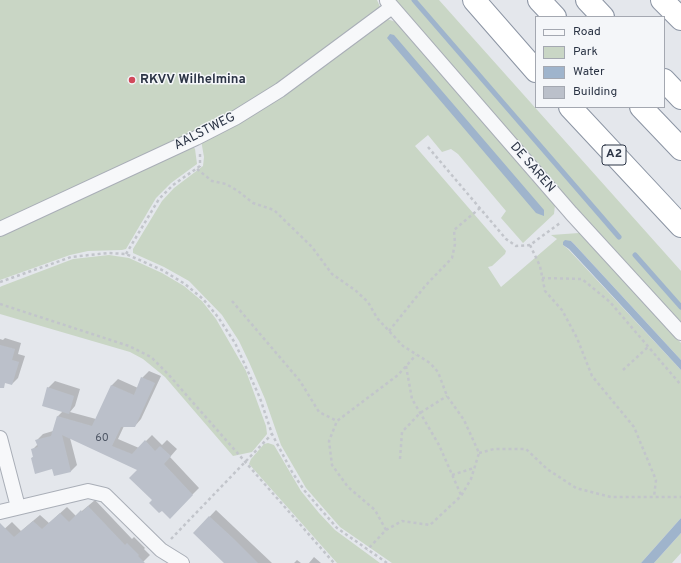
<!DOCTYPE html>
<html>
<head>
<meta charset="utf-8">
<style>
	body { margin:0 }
	#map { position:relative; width:681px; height:563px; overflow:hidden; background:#e4e7ec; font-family:Overpass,sans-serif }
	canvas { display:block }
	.legend { position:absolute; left:535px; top:16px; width:130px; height:92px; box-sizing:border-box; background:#f4f6f9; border:1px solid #a4a8b1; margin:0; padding:5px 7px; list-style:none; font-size:12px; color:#2b3445 }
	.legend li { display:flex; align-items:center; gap:8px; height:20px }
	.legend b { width:20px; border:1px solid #a4a8b1 }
</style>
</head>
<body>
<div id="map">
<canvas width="681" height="563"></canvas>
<ul class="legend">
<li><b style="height:5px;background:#f7f8fa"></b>Road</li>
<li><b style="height:11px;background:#c9d6c5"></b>Park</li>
<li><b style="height:11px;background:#9fb4cc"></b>Water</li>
<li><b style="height:11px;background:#bbc0ca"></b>Building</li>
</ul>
</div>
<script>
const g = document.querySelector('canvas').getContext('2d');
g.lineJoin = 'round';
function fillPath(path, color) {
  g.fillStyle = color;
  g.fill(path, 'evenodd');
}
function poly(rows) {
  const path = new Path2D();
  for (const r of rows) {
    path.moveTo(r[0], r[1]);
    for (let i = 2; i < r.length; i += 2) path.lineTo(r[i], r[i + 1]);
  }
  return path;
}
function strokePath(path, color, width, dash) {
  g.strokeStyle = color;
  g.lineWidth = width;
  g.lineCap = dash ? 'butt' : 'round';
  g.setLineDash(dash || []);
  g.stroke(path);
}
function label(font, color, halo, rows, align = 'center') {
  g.font = font + ' Overpass,sans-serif';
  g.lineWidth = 3;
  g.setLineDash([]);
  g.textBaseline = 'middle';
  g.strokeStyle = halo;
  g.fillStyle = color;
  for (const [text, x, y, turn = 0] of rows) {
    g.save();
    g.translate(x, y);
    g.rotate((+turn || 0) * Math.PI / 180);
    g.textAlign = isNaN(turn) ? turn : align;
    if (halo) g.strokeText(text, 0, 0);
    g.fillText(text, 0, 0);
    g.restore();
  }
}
fillPath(poly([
	[0,0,377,0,381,9,345,39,232,114,0,225],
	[396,0,439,0,681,271,681,323,560,190],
	[387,19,396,22,555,205,554,214,523,243,501,218,506,211,458,154,451,149,442,152,428,135,415,146,506,251,505,254,492,266,488,267,501,287,557,239,551,235,579,233,681,343,681,360,575,245,571,241,563,245,568,249,681,370,681,518,641,563,392,563,340,527,306,488,281,445,265,399,249,362,239,341,222,315,189,281,164,267,133,253,133,249,162,201,174,188,203,166,204,157,201,140],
	[192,145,195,149,197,164,171,183,156,198,126,249,122,250,88,251,70,255,0,280,0,234],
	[109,255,129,258,162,273,184,286,202,301,216,319,246,371,266,426,267,434,252,452,233,456,165,377,143,359,130,352,0,314,0,287,2,286,73,259],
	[268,443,274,445,301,491,319,513,335,530,380,563,337,563,249,464,251,459,264,444],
	[681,533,681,553,672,563,654,563]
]), '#c9d6c5');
fillPath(poly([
	[390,34,394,35,544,210,544,216,536,213,387,38],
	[565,240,571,241,575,245,681,360,681,370,569,249,563,245,563,242],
	[681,518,681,533,654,563,641,563]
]), '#9fb4cc');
fillPath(poly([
	[5,338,21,343,18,354,25,356,18,378,12,384,0,381,0,339,3,340],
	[149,371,161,376,141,419,135,426,124,426,118,439,139,448,152,435,162,445,167,440,177,449,170,457,199,488,170,517,153,499,139,469,70,438,77,465,71,471,55,475,53,468,32,458,34,456,32,450,38,444,37,440,43,434,53,431,58,416,63,411,48,388,55,381,80,389,75,406,70,412,96,419,112,385,118,379,138,388,142,378],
	[95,500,132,539,134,537,145,548,144,549,150,555,142,563,0,563,0,533,12,522,21,531,40,515,49,523,67,507,76,516],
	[216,510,272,563,225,563,194,533],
	[314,557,321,563,309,563],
	[297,560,301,563,294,563]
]), '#0003');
strokePath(poly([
	[414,0,619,237],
	[635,255,681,307]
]), '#9fb4cc', 5);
fillPath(poly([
	[0,345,15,349,12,360,19,362,12,385,5,383,4,388,0,388],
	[141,377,155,383,135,427,121,427,112,446,132,454,145,440,155,451,160,446,171,456,164,464,193,495,170,519,162,511,159,513,149,503,152,500,129,478,137,470,62,435,71,472,54,476,52,469,35,474,31,458,33,457,31,449,38,447,35,440,51,436,57,416,92,426,111,385,134,395],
	[47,387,74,396,69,414,42,406],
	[88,506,125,545,127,543,139,555,138,556,145,563,0,563,0,523,14,537,33,521,42,529,60,513,69,522,81,510,82,512],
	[209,516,234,539,258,563,224,563,193,533]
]), '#bbc0ca');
const minor = poly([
	[387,1,571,213,681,333],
	[0,229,196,138,235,118,280,90,392,7],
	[0,438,18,507],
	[0,512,88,491,105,495,161,550,182,563]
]);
const motorway = poly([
	[474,0,536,71],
	[539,0,555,17],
	[587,0,603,17],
	[662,0,681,19],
	[664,80,681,98],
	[570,107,681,226],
	[641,107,681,149]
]);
strokePath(minor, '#a9aeb7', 16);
strokePath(motorway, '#8b94a3', 24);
strokePath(poly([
	[428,147,506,239,516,246,530,245,560,223],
	[197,169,212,181,226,184,238,191,253,203,274,210,312,247,332,274,355,290,368,302,377,318,403,346,430,363,438,372,447,396,464,420,479,453,471,479,461,496,430,525,402,521,386,530,367,550],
	[530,245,540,266,545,291,562,310,577,338,592,376,634,427,656,480,654,497],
	[126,254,159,199,173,185,200,166,200,151],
	[542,278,582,279,610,302,681,385],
	[0,282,71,257,108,253,126,254,162,270,185,284,203,299,218,317,235,343,260,398,272,434,292,472,304,490,337,528,387,563],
	[232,301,300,381,319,412,337,421],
	[0,304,129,346,151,357,168,374,334,563],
	[389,331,426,285,452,258,455,244,454,230,480,208],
	[406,366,412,399,439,445,461,495],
	[623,370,648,347],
	[479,453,494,449,526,449,547,469,576,488,611,497,681,497],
	[400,459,402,432,420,413,447,396],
	[452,475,474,468],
	[386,530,375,510,348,487,332,465,329,441,337,421,398,375,416,355],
	[171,539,272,434]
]), '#c2c5cb', 2.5, [3, 3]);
strokePath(minor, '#f7f8fa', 14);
strokePath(motorway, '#fff', 22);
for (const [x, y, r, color] of [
	[132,80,4,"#d1495b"]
]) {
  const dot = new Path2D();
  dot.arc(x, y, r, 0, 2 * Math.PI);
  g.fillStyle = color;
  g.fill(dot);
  strokePath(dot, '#f4f6f9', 1.5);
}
label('11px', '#4f5766', null, [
	["60",102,439]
]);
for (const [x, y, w] of [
	[614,155,24]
]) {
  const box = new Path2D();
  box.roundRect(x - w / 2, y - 10, w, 20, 3);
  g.fillStyle = '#f4f6f9';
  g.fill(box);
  strokePath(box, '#2b3445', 1);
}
label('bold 12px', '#2b3445', null, [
	["A2",614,155]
]);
label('bold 13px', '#2b3445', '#f4f6f9', [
	["RKVV Wilhelmina",140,80]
], 'left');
label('13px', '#2b3445', '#f4f6f9', [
	["AALSTWEG",205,132,-27],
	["DE SAREN",532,168,49]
]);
</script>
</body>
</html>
